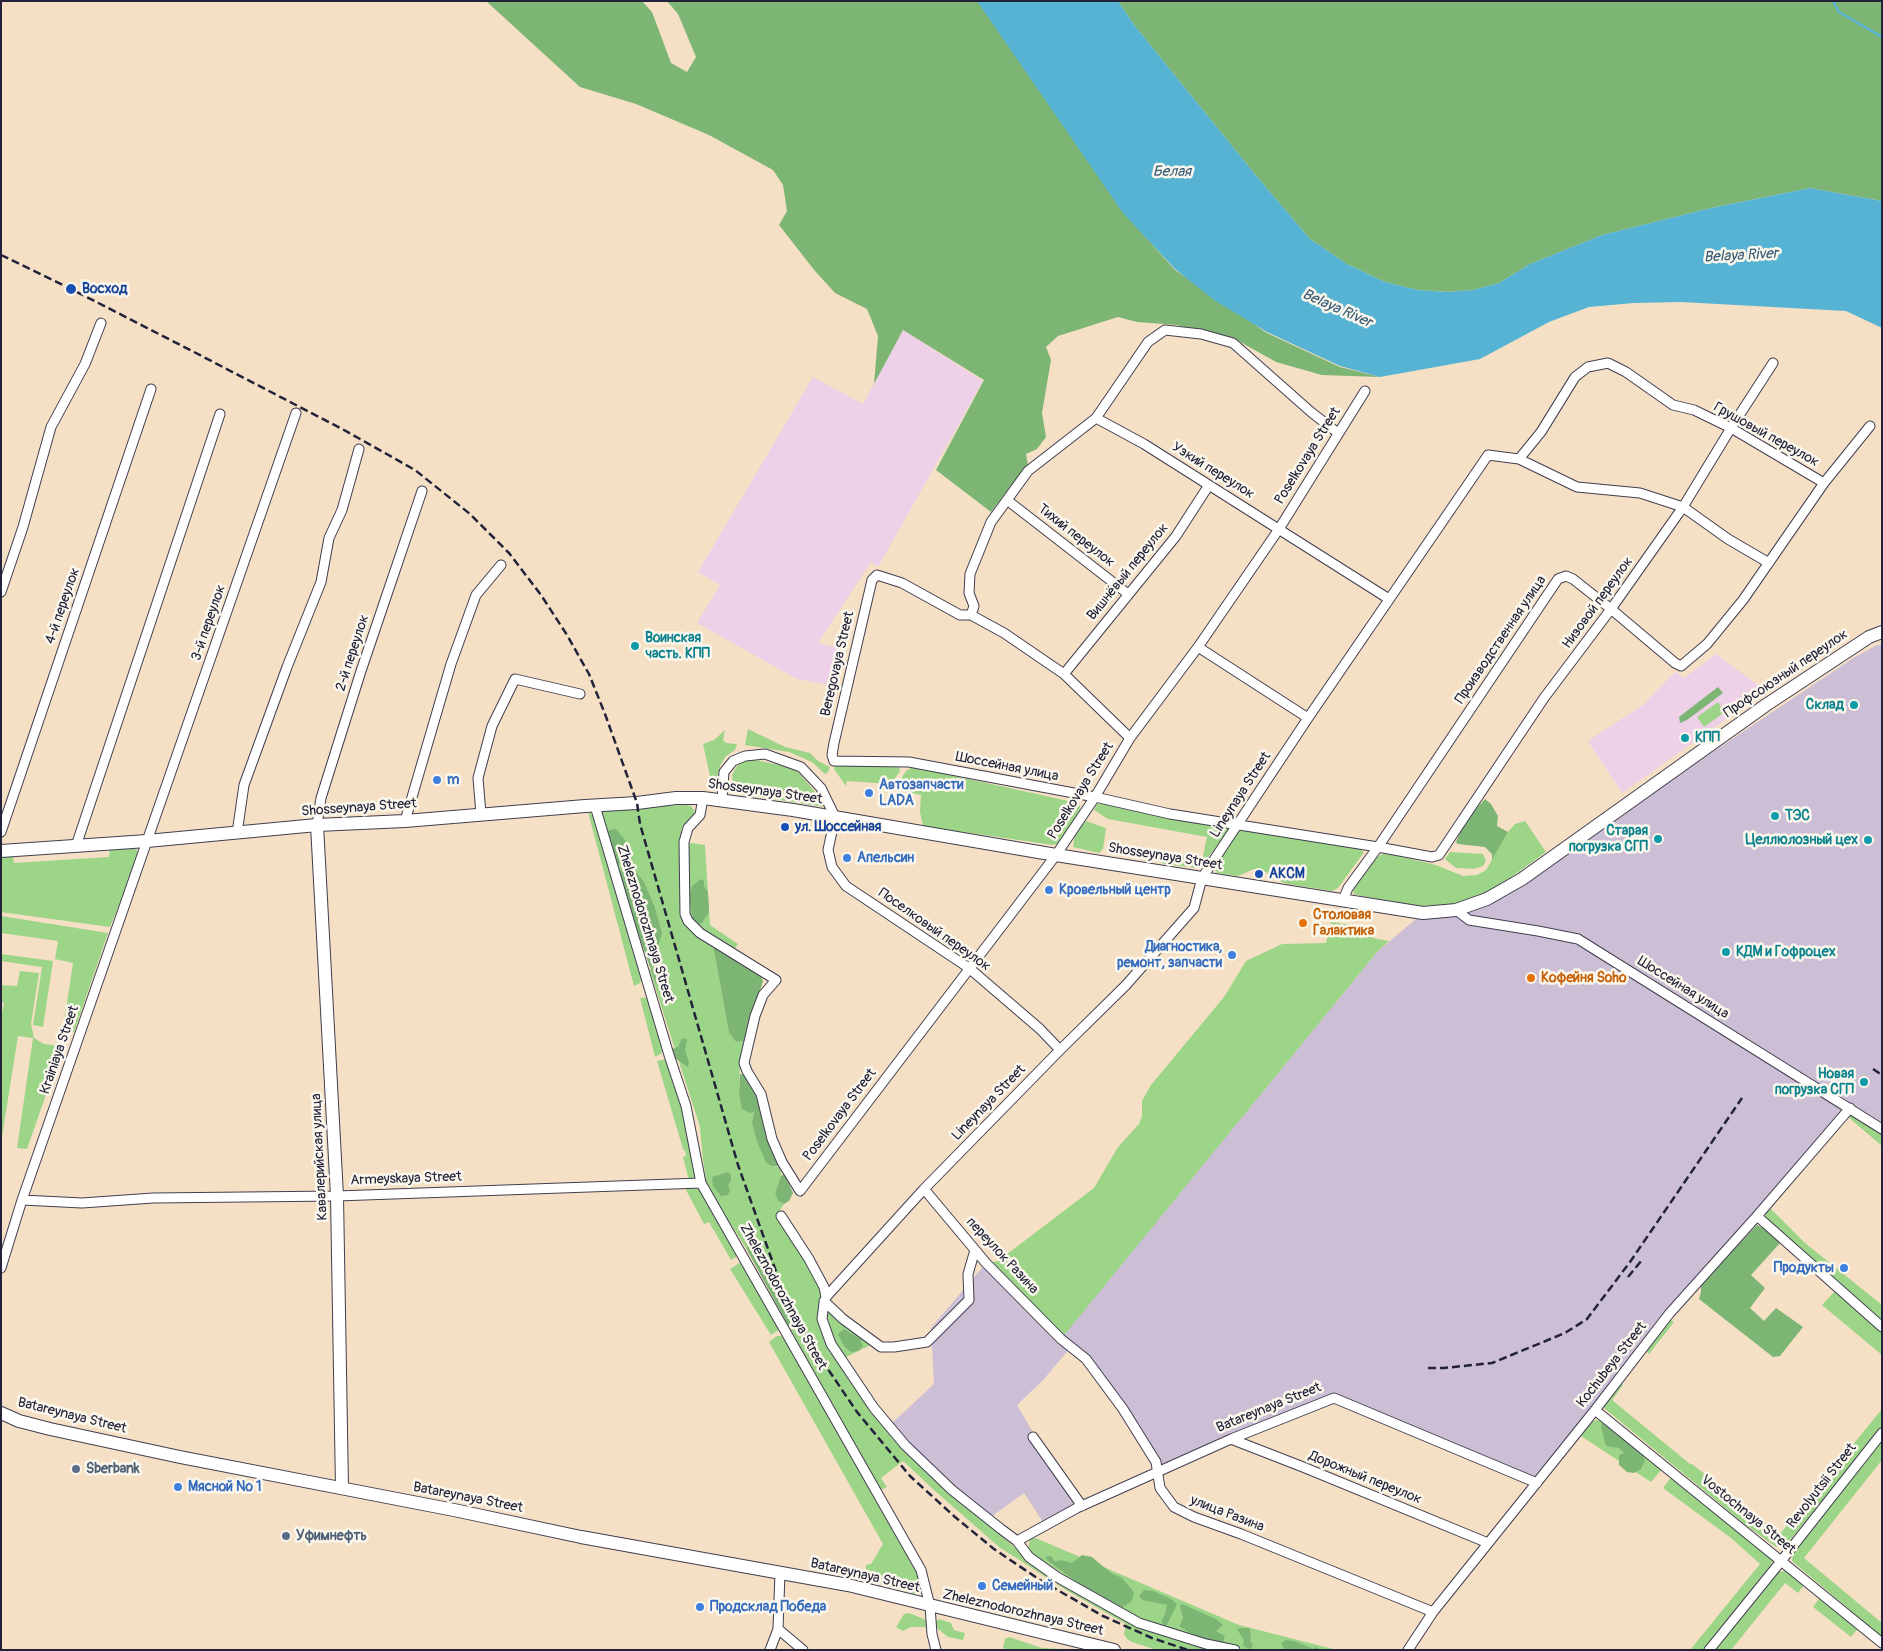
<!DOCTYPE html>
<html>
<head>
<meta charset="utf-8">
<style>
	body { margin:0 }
	#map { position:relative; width:1883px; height:1651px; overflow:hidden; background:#f5e0c5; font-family:Pangolin,sans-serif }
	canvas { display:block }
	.frame { position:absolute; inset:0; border:2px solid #22223b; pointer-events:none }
</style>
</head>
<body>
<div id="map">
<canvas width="1883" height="1651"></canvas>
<div class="frame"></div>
</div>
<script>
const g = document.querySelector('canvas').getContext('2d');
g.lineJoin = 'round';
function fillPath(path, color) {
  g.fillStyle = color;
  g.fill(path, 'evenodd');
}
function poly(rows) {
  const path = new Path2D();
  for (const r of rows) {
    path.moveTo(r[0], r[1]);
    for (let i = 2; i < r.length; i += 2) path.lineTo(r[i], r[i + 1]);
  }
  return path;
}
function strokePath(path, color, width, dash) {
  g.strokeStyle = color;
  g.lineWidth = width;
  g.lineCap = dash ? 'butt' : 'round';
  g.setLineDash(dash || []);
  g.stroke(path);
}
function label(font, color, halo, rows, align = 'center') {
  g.font = font + ' Pangolin,sans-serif';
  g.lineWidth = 5;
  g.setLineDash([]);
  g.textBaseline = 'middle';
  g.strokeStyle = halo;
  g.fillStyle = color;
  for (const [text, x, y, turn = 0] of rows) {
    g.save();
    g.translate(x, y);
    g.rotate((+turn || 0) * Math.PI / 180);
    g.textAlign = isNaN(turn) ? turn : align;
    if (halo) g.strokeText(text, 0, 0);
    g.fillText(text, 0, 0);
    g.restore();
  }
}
fillPath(poly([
	[903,330,983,381,878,567,871,562,818,643,838,648,830,685,797,679,697,623,720,585,698,572,813,377,863,404],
	[1716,654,1766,691,1622,793,1588,741,1643,705,1675,672,1684,678]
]), '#eed0e8');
fillPath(poly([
	[1877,645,1882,645,1882,1129,1850,1108,1669,1314,1537,1483,1334,1398,1157,1473,1123,1409,1071,1347,1044,1379,1017,1405,1077,1508,1045,1525,1024,1493,988,1519,889,1426,934,1384,931,1328,986,1263,1061,1338,1377,952,1423,913,1456,910,1522,879,1855,657]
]), '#ccbed4');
fillPath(poly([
	[1718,702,1725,712,1704,727,1697,717],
	[748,729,785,747,810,753,818,761,830,767,828,772,825,774,812,762,789,752,745,745],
	[725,730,723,740,726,743,737,744,735,750,726,756,720,766,715,785,710,776,703,744,714,740],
	[754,760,785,766,798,772,817,794,824,807,741,794,736,789,733,783,732,775,737,766,744,761],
	[835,764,896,765,899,767,900,771,891,784,847,781,846,786,834,769],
	[913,767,1078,803,1080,806,1080,810,1059,843,1053,845,923,826,920,812,921,795,895,789,906,771],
	[1097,804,1106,804,1230,828,1229,830,1203,864,1197,868,1164,864,1156,859,1172,854,1202,860,1207,837,1108,819,1094,810],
	[684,805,691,806,694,810,695,814,682,827,681,834,684,917,713,945,729,1033,736,1042,744,1041,740,1064,739,1094,754,1112,752,1123,756,1139,771,1166,781,1167,781,1176,775,1193,778,1201,784,1204,777,1215,822,1289,824,1334,905,1450,920,1466,1026,1557,1121,1616,1224,1650,1157,1650,1132,1642,1127,1639,1124,1634,1126,1624,1066,1590,999,1547,934,1490,903,1461,881,1478,887,1487,881,1490,789,1327,794,1324,775,1286,764,1256,755,1244,746,1248,707,1187,703,1160,700,1127,650,971,656,957,634,869,619,870,618,866,627,851,605,831,601,813,602,810,606,809],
	[588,812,594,816,642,979,640,983,634,986],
	[1086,821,1106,828,1103,849,1099,853,1073,847,1075,833],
	[1525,821,1546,852,1495,889,1475,899,1452,904,1420,906,1361,896,1354,894,1353,890,1357,882,1377,857,1383,854,1394,855,1436,865,1463,876,1477,875,1486,870,1508,832,1515,824],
	[1243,829,1359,849,1364,852,1338,888,1332,891,1287,884,1273,878,1266,872,1254,869,1238,876,1217,873,1213,865,1238,831],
	[691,843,705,845,710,925,738,944,734,950,692,923,688,917,688,845],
	[135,847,139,854,138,858,110,927,1,912,1,855,13,856,14,863,109,857,110,849],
	[1450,852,1483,854,1486,861,1483,866,1474,869,1456,868,1445,859],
	[1,916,108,933,74,1032,63,1030,73,963,55,959,58,941,1,933],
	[1331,922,1371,928,1373,938,1389,941,1377,952,1061,1339,986,1263,998,1261,1094,1188,1118,1147,1139,1124,1142,1116,1142,1101,1151,1085,1224,997,1246,961,1282,944,1326,943],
	[1,954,53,961,43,1027,33,1025,42,967,1,961],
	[20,971,39,973,31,1024,34,1038,44,1044,63,1046,27,1149,17,1148,33,1038,18,1036,1,1143,1,1019,4,1003,1,1002,1,985,17,986],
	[650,997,664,1047,662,1053,655,1057,640,998],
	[667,1059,683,1109,696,1170,695,1177,692,1181,689,1180,683,1157,686,1156,685,1151,683,1149,657,1061],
	[1850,1115,1882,1135,1882,1146,1848,1117],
	[685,1188,696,1188,700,1190,738,1254,736,1257,731,1260,709,1222,704,1224],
	[1768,1206,1805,1243,1882,1305,1882,1320,1766,1218,1765,1213],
	[741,1262,780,1329,771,1335,730,1269],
	[1835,1291,1882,1333,1882,1355,1822,1305],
	[828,1311,831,1312,871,1345,844,1358,831,1335,827,1316],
	[1669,1319,1674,1322,1649,1354,1645,1350],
	[777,1336,781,1336,785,1341,920,1579,920,1587,914,1594,866,1577,866,1565,871,1564,883,1544,769,1342],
	[1620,1382,1623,1385,1612,1400,1690,1464,1692,1464,1780,1534,1882,1409,1882,1427,1786,1545,1776,1547,1747,1526,1604,1408,1604,1405],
	[1597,1420,1603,1421,1662,1469,1651,1482,1581,1436,1591,1422],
	[1882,1439,1882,1460,1804,1558,1882,1623,1882,1637,1792,1561,1793,1550],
	[1672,1476,1771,1556,1773,1560,1768,1571,1704,1650,1690,1650,1760,1564,1731,1538,1663,1488],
	[1031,1536,1239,1625,1337,1650,1247,1650,1216,1645,1142,1621,1090,1592,1033,1554,1029,1549,1029,1544],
	[1786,1571,1804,1585,1798,1593,1785,1583,1731,1650,1715,1650,1774,1575,1778,1572],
	[1821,1596,1859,1627,1851,1637,1813,1607],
	[909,1613,929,1621,927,1627,911,1627,903,1631,896,1627,904,1614],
	[939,1619,951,1623,954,1630,965,1633,963,1640,948,1637,938,1629,935,1622],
	[1009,1637,1042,1648,1084,1650,1010,1650,1003,1648,1005,1639]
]), '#9cd588');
fillPath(poly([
	[486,1,642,1,652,12,671,63,687,72,696,57,678,14,667,1,978,1,1124,213,1175,270,1267,333,1340,367,1380,377,1322,375,1276,362,1235,339,1177,325,1137,322,1118,317,1058,336,1046,347,1051,360,1042,413,1046,437,1037,449,1026,454,1028,466,1013,483,991,512,936,470,984,380,903,330,874,384,878,336,867,309,835,293,815,271,779,225,787,211,783,185,773,170,709,135,636,104,580,87],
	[1118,1,1882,1,1882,201,1810,188,1711,208,1602,235,1530,264,1499,283,1473,290,1447,292,1418,290,1385,282,1347,264,1310,239,1254,173,1135,26],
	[1718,687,1723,693,1687,720,1680,723,1679,717],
	[1485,799,1491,804,1498,816,1497,826,1508,832,1492,860,1492,854,1485,847,1458,844,1456,842,1465,821],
	[616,829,625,840,627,851,618,866,614,861,605,831],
	[634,869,644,882,655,908,662,933,651,969,661,962,668,973,666,983,671,994,666,995,663,984,656,984,633,919,619,870],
	[701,879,704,881,704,886,708,892,709,912,702,923,698,925,693,920,689,896,692,886],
	[713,945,759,973,763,981,744,1041,736,1042,729,1033],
	[682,1038,687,1039,685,1050,689,1063,688,1067,675,1058,672,1049,678,1047],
	[740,1074,746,1075,752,1083,779,1166,771,1166,766,1162,756,1139,752,1123,754,1112,750,1113,742,1109,739,1094],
	[728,1172,731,1175,731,1181,728,1185,730,1190,728,1195,721,1196,713,1186,712,1177],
	[784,1174,793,1193,789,1201,784,1204,778,1201,775,1193,781,1176],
	[1757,1225,1767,1230,1780,1243,1751,1275,1765,1288,1750,1308,1764,1321,1776,1308,1803,1327,1780,1356,1773,1357,1699,1299,1701,1292,1701,1284],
	[755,1243,764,1256,775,1286,794,1324,789,1327,746,1248],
	[844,1329,860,1339,863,1346,858,1351,851,1352,844,1346,838,1334],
	[1603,1421,1642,1453,1645,1460,1641,1469,1634,1473,1627,1472,1619,1465,1619,1455,1624,1453,1619,1448,1606,1446,1601,1426],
	[1082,1555,1092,1557,1111,1573,1122,1578,1134,1592,1132,1601,1123,1607,1118,1607,1087,1590,1046,1559,1047,1556,1051,1556,1055,1562,1061,1560,1072,1563],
	[1144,1590,1153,1591,1171,1599,1177,1604,1167,1625,1165,1626,1161,1622,1165,1614,1167,1605,1142,1600,1139,1596],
	[1182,1604,1216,1619,1223,1625,1216,1631,1225,1636,1223,1643,1209,1640,1190,1633,1179,1626,1183,1618,1180,1606],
	[1240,1628,1249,1628,1251,1634,1250,1640,1253,1646,1250,1649,1245,1647,1243,1645,1244,1640,1237,1629],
	[1286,1640,1294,1641,1314,1649,1315,1647,1322,1650,1285,1650,1281,1643]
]), '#7db674');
fillPath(poly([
	[977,1,1118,1,1135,26,1254,173,1310,239,1347,264,1385,282,1418,290,1447,292,1473,290,1499,283,1530,264,1602,235,1711,208,1810,188,1882,201,1882,328,1846,311,1681,302,1634,303,1589,307,1549,322,1480,359,1380,377,1340,366,1267,332,1214,300,1175,269,1123,213]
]), '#56b3d4');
strokePath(poly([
	[1833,1,1839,12,1882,37]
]), '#56b3d4', 2.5);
const street = poly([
	[1096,418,1144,444,1389,599],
	[1519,459,1541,432,1575,377,1588,367,1608,363,1626,372,1673,405,1694,410,1731,428,1824,483],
	[1007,500,1128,594],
	[1,592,23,527,51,427,85,364,101,323],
	[971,615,974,606,969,593,970,574,991,522,1028,471,1096,418,1148,342,1165,330,1201,334,1233,343,1311,412,1338,433],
	[1198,647,1308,718],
	[1064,674,1176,536,1209,485],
	[1130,738,1064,674,1004,633,971,615,960,615,902,583,877,575,872,580,834,743,832,755,834,761,909,762,1095,797,1170,814,1378,847,1432,857,1439,855,1544,698,1611,609,1683,507,1731,428,1773,363],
	[703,798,700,815,688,828,684,842,685,914,688,921,700,933,776,980,763,995,755,1016,744,1063,747,1071,761,1094,772,1139,782,1162,800,1191,1056,855,1095,797,1130,738,1198,647,1279,529,1365,391],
	[722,799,724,772,733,761,745,756,765,754,801,767,821,788,835,817,828,850,832,867,846,886,969,968,1040,1029,1060,1050],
	[595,806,669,1055,686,1106,701,1183,921,1570,930,1606,932,1634,936,1650],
	[481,814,478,778,492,726,515,679,580,694],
	[405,821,451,664,476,595,501,565],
	[317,825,321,798,361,671,422,491],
	[1,832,151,389],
	[237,833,244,785,287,667,321,582,329,538,342,510,359,449],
	[76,846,220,414],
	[1343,900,1348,888,1378,847,1558,579,1566,576,1573,579,1611,609,1675,663,1681,666,1707,644,1743,600,1824,483,1870,426],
	[1456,910,1469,920,1538,931,1578,939,1882,1129],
	[924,1189,986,1263,1061,1339,1086,1359,1123,1409,1156,1462,1160,1488,1174,1507,1194,1517,1241,1534,1433,1612],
	[22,1200,82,1203,153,1198,337,1196,701,1183],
	[781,1216,809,1259,824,1287,826,1297,824,1303,822,1319,831,1344,874,1408,905,1445,952,1490,1001,1529,1017,1541,1029,1557,1057,1577,1139,1623,1206,1644,1235,1650],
	[1757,1216,1882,1327],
	[1,1268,22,1200,296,413],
	[826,1297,924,1189,1060,1050,1126,985,1194,908,1202,878,1308,718,1488,455,1519,459,1577,487,1640,493,1683,507,1728,539,1769,563],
	[824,1301,843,1319,881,1347,894,1347,927,1342,969,1300,968,1274,975,1250],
	[1595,1410,1882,1643],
	[1033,1437,1082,1506],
	[1231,1439,1303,1467,1488,1543],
	[1017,1541,1077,1508,1231,1439,1334,1398,1537,1483],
	[778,1629,803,1650],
	[770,1650,778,1629,780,1573],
	[1408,1650,1433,1612,1595,1410,1669,1314,1757,1216,1850,1108],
	[1709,1650,1782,1560,1882,1433]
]);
const secondary = poly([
	[317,825,337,1196,342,1488],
	[1,851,147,841,317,825,405,821,585,806,637,803,676,798,703,798,793,810,1056,855,1423,913,1456,910,1487,899,1522,879,1766,705,1869,637,1882,632],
	[1,1413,19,1421,50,1429,180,1457,454,1510,581,1537,848,1585,1114,1650]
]);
strokePath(street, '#423e50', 11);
strokePath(secondary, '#423e50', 14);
strokePath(street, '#fff', 9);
strokePath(secondary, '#fff', 12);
strokePath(poly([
	[1,255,71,289,194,352,344,430,415,470,470,514,509,553,541,595,567,635,589,674,605,714,637,803,640,824,738,1165,783,1291,815,1350,857,1412,910,1476,955,1517,994,1549,1040,1580,1103,1616,1152,1638,1188,1650],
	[1873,1069,1882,1075],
	[1628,1277,1642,1260],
	[1428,1368,1444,1368,1492,1363,1565,1333,1587,1319,1630,1262,1742,1098]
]), '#22223b', 2.5, [8, 4]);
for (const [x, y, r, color] of [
	[71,289,6,"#1a4fb4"],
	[635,646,5,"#0f9aa8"],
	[1854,705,5,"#0f9aa8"],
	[1685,738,5,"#0f9aa8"],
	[437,780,5,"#3f7fe0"],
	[869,793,5,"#3f7fe0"],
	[1775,816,5,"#0f9aa8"],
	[785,827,5,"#1a4fb4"],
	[1658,839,5,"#0f9aa8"],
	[1868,840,5,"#0f9aa8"],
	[847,858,5,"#3f7fe0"],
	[1259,874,5,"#1a4fb4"],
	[1049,890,5,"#3f7fe0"],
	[1303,923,5,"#e8710a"],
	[1726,952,5,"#0f9aa8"],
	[1232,955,5,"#3f7fe0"],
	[1531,978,5,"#e8710a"],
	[1864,1082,5,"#0f9aa8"],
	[1844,1268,5,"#3f7fe0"],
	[76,1469,5,"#5c6f8a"],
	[178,1487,5,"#3f7fe0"],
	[286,1536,5,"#5c6f8a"],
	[982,1586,5,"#3f7fe0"],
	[700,1607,5,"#3f7fe0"]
]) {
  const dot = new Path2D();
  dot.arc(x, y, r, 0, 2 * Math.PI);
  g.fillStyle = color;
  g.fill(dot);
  strokePath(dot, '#fbf7ec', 2);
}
label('bold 14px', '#164399', '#fbf7ec', [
	["Восход",82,289],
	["ул. Шоссейная",795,827],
	["АКСМ",1269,874]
], 'left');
label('14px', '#22223b', '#fbf7ec', [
	["Грушовый переулок",1766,435,29],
	["Poselkovaya Street",1308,456,-58],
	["Узкий переулок",1213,471,32],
	["Тихий переулок",1076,536,38],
	["Вишнёвый переулок",1128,572,-51],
	["Низовой переулок",1598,603,-54],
	["4-й переулок",63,606,-71],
	["3-й переулок",209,623,-71],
	["Производственная улица",1501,640,-56],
	["2-й переулок",353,653,-72],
	["Beregovaya Street",838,664,-77],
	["Профсоюзный переулок",1786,674,-34],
	["Шоссейная улица",1007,767,11],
	["Poselkovaya Street",1081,791,-58],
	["Shosseynaya Street",765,792,8],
	["Lineynaya Street",1241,795,-57],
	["Shosseynaya Street",359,808,-4],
	["Shosseynaya Street",1165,857,9],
	["Zheleznodorozhnaya Street",645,924,73],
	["Поселковый переулок",934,930,35],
	["Шоссейная улица",1683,988,32],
	["Krainiaya Street",60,1050,-71],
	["Lineynaya Street",989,1103,-46],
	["Poselkovaya Street",840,1115,-53],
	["Кавалерийская улица",320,1157,-93],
	["Armeyskaya Street",406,1179,-2],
	["переулок Разина",1002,1256,47],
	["Zheleznodorozhnaya Street",783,1297,61],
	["Kochubeya Street",1612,1365,-52],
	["Batareynaya Street",1269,1408,-22],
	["Batareynaya Street",72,1416,14],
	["Дорожный переулок",1365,1478,22],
	["Revolyutsii Street",1822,1486,-52],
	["Batareynaya Street",468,1498,11],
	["улица Разина",1227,1514,21],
	["Vostochnaya Street",1748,1515,39],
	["Batareynaya Street",865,1576,13],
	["Zheleznodorozhnaya Street",1023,1613,13]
]);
label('bold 14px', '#0d838f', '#fbf7ec', [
	["Воинская",645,638],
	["часть. КПП",645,654],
	["Склад",1844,705,"right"],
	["КПП",1695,738],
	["ТЭС",1785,816],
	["Старая",1648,831,"right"],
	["погрузка СГП",1648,847,"right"],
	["Целлюлозный цех",1858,840,"right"],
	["КДМ и Гофроцех",1736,952],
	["Новая",1854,1074,"right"],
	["погрузка СГП",1854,1090,"right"]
], 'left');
label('bold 14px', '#366cbe', '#fbf7ec', [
	["m",447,780],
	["Автозапчасти",879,785],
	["LADA",879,801],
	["Апельсин",857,858],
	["Кровельный центр",1059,890],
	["Диагностика,",1222,947,"right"],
	["ремонт, запчасти",1222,963,"right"],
	["Продукты",1834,1268,"right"],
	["Мясной № 1",188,1487],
	["Семейный",992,1586],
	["Продсклад Победа",710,1607]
], 'left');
label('bold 14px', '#c56008', '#fbf7ec', [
	["Столовая",1313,915],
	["Галактика",1313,931],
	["Кофейня Soho",1541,978]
], 'left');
label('bold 14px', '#4e5e75', '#fbf7ec', [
	["Sberbank",86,1469],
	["Уфимнефть",296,1536]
], 'left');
label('italic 15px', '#375c78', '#fbf7ec', [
	["Белая",1172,172],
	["Belaya River",1741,256,-3],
	["Belaya River",1337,309,24]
]);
</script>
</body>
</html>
